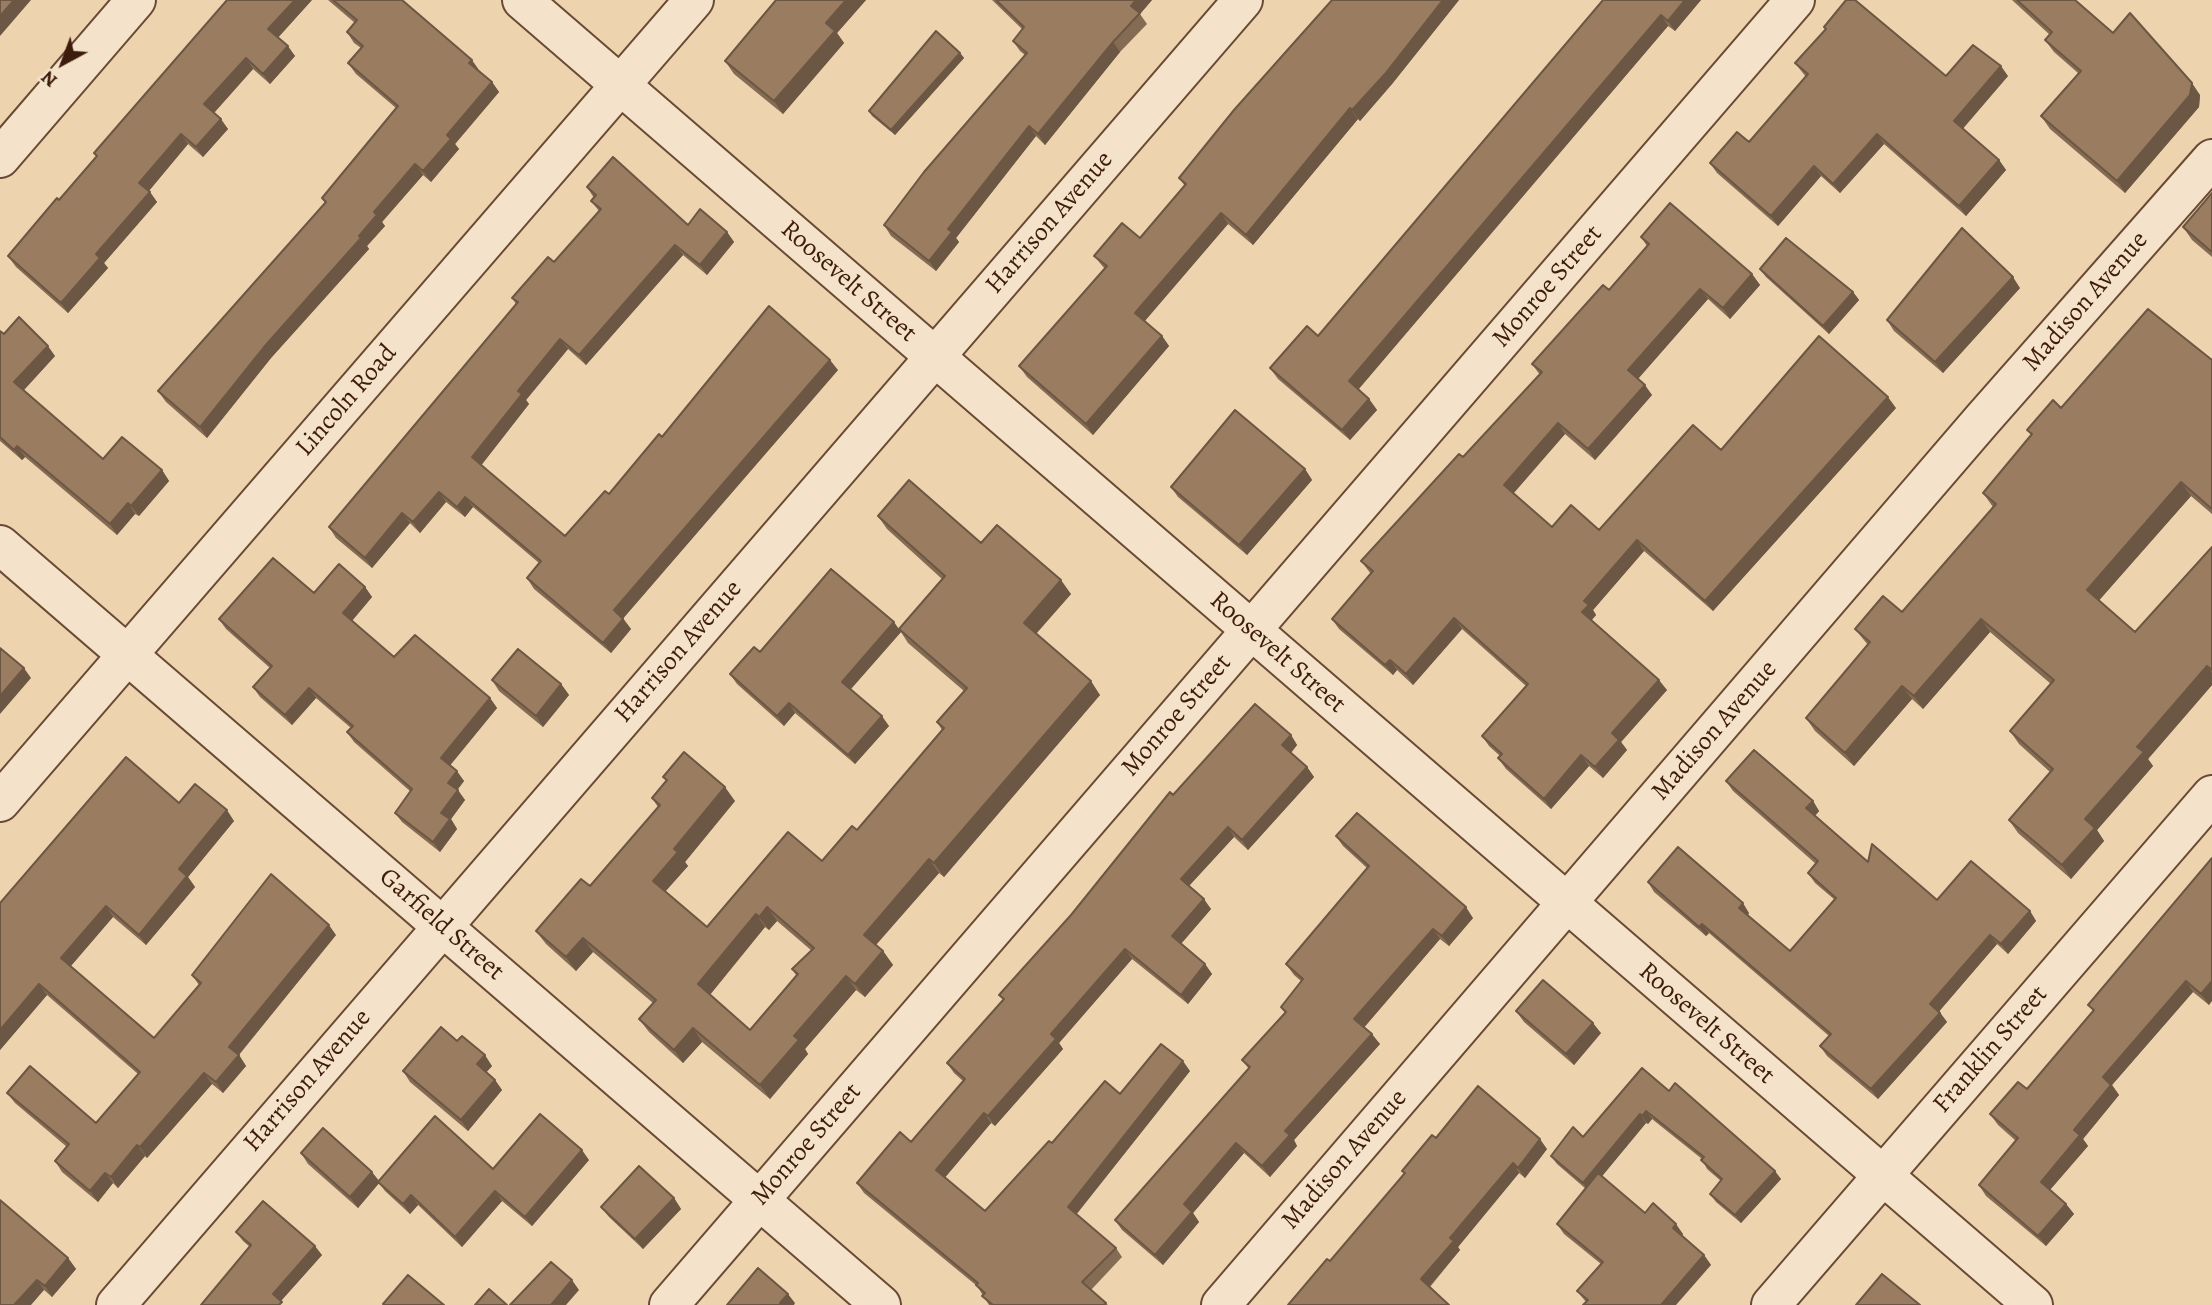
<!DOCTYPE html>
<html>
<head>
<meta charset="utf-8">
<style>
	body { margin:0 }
	#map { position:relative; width:2212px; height:1305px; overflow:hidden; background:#eed4ae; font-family:Alegreya,serif }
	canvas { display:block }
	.north { position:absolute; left:28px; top:28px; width:70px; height:70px; -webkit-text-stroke:5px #f4e3ca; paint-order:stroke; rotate:221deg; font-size:19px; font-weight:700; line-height:28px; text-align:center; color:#3e1c0d }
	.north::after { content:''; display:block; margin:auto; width:24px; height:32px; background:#3e1c0d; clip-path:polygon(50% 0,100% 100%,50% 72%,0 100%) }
</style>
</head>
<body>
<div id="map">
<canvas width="2212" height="1305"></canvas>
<div class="north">N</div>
</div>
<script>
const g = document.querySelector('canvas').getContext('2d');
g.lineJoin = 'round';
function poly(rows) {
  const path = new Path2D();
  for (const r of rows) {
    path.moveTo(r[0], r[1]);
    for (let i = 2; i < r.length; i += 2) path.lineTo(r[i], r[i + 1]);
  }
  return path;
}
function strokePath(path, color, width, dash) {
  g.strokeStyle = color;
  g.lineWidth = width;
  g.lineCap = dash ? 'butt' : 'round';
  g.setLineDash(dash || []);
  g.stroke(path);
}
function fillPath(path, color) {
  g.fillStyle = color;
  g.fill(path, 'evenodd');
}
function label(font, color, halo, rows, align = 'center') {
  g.font = font + ' Alegreya,serif';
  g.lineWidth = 6;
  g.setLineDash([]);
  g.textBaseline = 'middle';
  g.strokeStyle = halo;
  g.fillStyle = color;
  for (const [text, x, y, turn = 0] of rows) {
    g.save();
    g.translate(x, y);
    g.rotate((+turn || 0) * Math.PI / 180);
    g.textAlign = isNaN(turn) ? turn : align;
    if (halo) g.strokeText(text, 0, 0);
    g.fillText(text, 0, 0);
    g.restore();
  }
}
const minor = poly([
	[522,0,2033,1305],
	[0,158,136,0],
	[0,545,881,1305],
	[0,802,694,0],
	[116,1305,1243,0],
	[669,1305,1795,0],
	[1221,1305,1982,420,2212,159],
	[1771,1305,2212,795]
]);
strokePath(minor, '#6a4a35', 42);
strokePath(minor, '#f4e3ca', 38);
fillPath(poly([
	[312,0,278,37,295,56,270,84,253,69,214,113,228,129,203,157,188,144,149,191,157,202,104,263,108,268,68,313,16,267,8,256,59,200,97,156,94,153],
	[328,0,402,0,492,82,499,92,455,144,459,149,431,182,423,175,382,222,385,226,367,246,369,249,271,358,207,438,166,402,158,391,325,203,322,198,396,108,356,74,348,63,361,48,354,43,347,32,355,23],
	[776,0,866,0,837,33,844,43,783,114,734,74,725,61],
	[992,0,1152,0,1140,14,1147,24,1120,52,1045,145,1036,136,956,238,959,242,936,271,891,236,884,225,1025,55,1020,51,1013,41,1022,29],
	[1332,0,1459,0,1392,84,1360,121,1358,119,1253,245,1228,224,1145,321,1162,336,1169,346,1093,435,1027,377,1019,366,1105,269,1094,256,1140,238,1185,186,1179,178],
	[1603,0,1701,0,1675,31,1668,26,1358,390,1369,399,1377,410,1350,440,1278,379,1270,368,1318,336],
	[2012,0,2075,0,2113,33,2200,95,2199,107,2125,193,2050,129,2041,116,2078,73,2054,52,2045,40,2050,35],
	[1824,27,1946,76,2008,76,1962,129,1999,160,2006,170,1966,216,1884,144,1840,193,1821,176,1778,226,1717,173,1710,163,1749,142,1806,77,1795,63,1826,29],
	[960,53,964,58,895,135,872,116,869,111],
	[587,187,688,225,727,232,734,242,707,275,683,255,586,365,568,349,526,400,529,404,481,465,565,536,609,494,662,437,838,370,623,618,631,629,611,653,534,589,527,578,539,563,473,507,465,517,446,502,420,533,410,523,372,568,336,538,329,527,516,304,512,298,554,262,599,211,591,201,594,198],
	[2212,193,2212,257,2192,240,2183,227],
	[1641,237,1752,274,1760,285,1730,319,1708,299,1638,379,1652,395,1595,460,1565,434,1513,494,1552,527,1599,530,1721,450,1896,408,1713,611,1644,551,1593,610,1596,615,1591,621,1667,690,1621,742,1627,750,1603,778,1589,766,1551,809,1506,769,1498,758,1500,756,1489,746,1482,736,1526,686,1462,629,1413,685,1397,670,1393,675,1339,629,1332,619,1371,574,1361,561,1463,457,1540,375,1532,364,1609,290,1647,246],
	[1760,269,1853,292,1859,300,1829,334,1766,277],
	[2020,288,1943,373,1894,331,1887,320],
	[0,331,4,334,55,356,24,390,103,459,162,470,169,481,139,516,135,514,117,535,25,457,22,460,0,441],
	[2212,360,2212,514,2191,496,2099,600,2135,632,2212,547,2212,685,2148,759,2153,766,2097,830,2104,841,2071,879,2018,833,2009,820,2050,772,2019,744,2010,731,2051,684,1990,632,1923,709,1912,699,1854,766,1815,731,1806,718,1868,645,1855,629,1902,612,1993,507,1983,493,2031,435,2027,430,2061,408],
	[1305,469,1312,480,1247,555,1178,497,1171,487],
	[878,516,981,543,1071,594,1036,634,1100,695,944,877,939,873,876,945,883,951,893,965,865,997,856,990,805,1049,808,1054,770,1099,702,1042,683,1063,649,1032,639,1019,653,1003,593,952,576,971,546,944,536,931,590,886,658,807,652,798,666,781,663,777,735,801,685,862,688,866,665,892,707,927,822,861,857,830,942,730,937,722,964,691,908,643,901,632,851,689,889,726,855,764,795,713,784,726,737,684,730,674,760,652,899,629,942,579,887,529],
	[777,921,812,951,792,969,796,975,750,1030,710,995,765,927,769,930],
	[365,587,372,597,352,621,394,657,490,698,497,708,450,765,464,781,457,790,465,800,451,819,457,829,440,852,402,822,395,813,411,792,354,742,347,732,351,728,316,698,292,725,260,697,253,687,270,668,226,629,219,619,314,593],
	[492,680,561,684,569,695,543,727,499,691],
	[1291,735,1297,745,1291,753,1307,767,1314,777,1248,850,1234,837,1189,886,1211,909,1181,944,1205,964,1212,974,1188,1004,1132,959,1059,1043,1063,1049,995,1126,991,1123,945,1177,985,1211,1052,1143,1120,1094,1190,1071,1076,1215,1116,1248,1122,1257,1091,1290,1108,1305,989,1305,977,1286,864,1193,857,1183,911,1142,963,1081,954,1073,947,1063,1003,1000,999,995,1071,915,1173,795],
	[1726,781,1813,801,1819,811,1815,816,1868,862,1937,900,2030,911,2036,921,2008,954,1997,944,1939,1011,1947,1022,1878,1099,1827,1056,1820,1046,1829,1036,1709,933,1706,936,1654,892,1648,882,1749,913,1748,915,1790,951,1835,900,1815,883,1808,873,1816,864,1733,791],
	[179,803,234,821,188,877,195,887,146,945,113,917,71,966,154,1038,199,985,192,975,336,935,239,1055,246,1066,223,1093,212,1084,147,1158,145,1156,118,1188,113,1183,98,1202,62,1172,55,1161,67,1147,15,1103,7,1093,96,1123,138,1074,47,995,0,1050,0,903],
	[1336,836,1473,918,1449,946,1440,939,1364,1027,1380,1044,1294,1140,1297,1146,1270,1177,1244,1153,1193,1213,1199,1222,1163,1265,1122,1230,1115,1220,1249,1069,1242,1060,1285,1013,1281,1007,1301,981,1294,975,1286,964,1367,868,1343,846],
	[2212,858,2209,1005,2193,992,2112,1085,2119,1095,2083,1139,2088,1146,2050,1190,2066,1204,2074,1214,2046,1246,1986,1196,1979,1185,2016,1141,1998,1125,1990,1114,2027,1089,2093,1011,2088,1005],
	[1516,1011,1601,1033,1574,1065,1524,1022],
	[457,1041,492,1066,486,1072,495,1080,502,1090,468,1131,410,1082,403,1071],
	[1669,1091,1781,1179,1741,1223,1716,1202,1710,1194,1721,1181,1707,1169,1702,1159,1652,1119,1648,1124,1646,1123,1602,1176,1645,1213,1683,1234,1681,1236,1704,1255,1711,1265,1586,1302,1577,1291,1601,1264,1564,1234,1557,1224,1586,1189,1557,1164,1551,1156,1583,1137],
	[1436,1138,1547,1149,1525,1178,1519,1173,1458,1247,1460,1250,1430,1287,1330,1261,1404,1174,1402,1171],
	[301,1153,379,1181,493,1169,589,1160,532,1226,502,1201,462,1247,418,1205,410,1214,385,1191,379,1183,358,1208,308,1164],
	[674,1198,681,1209,643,1249,609,1217,601,1207],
	[236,1232,322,1255,281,1301,250,1247,243,1241],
	[68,1258,76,1269,52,1297,44,1290,0,1305]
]), '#846b53');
fillPath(poly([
	[14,0,31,0,0,36,0,16],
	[295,0,312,0,276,40,268,29],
	[846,0,866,0,837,33,844,43,783,114,774,101,826,23],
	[1136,0,1152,0,1140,14,1131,6],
	[1443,0,1459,0,1392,84,1360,121,1352,110],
	[1685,0,1701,0,1675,31,1668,21],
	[1661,15,1668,26,1356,392,1349,381],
	[1113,42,1120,52,1045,145,1038,134],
	[288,46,295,56,270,84,263,74],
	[960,53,964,58,895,135,891,130],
	[246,58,253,69,212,115,204,104],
	[472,60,479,70,469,63],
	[2001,66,2008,76,1961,131,1954,121],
	[492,82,499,92,455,144,459,149,431,182,423,171,447,135],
	[2192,83,2200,95,2199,107,2125,193,2117,181],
	[1350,108,1358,119,1253,245,1246,235],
	[221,119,228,129,203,157,196,147],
	[1029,126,1036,136,956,238,959,242,936,271,929,261,948,229],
	[181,134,188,144,147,193,139,183],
	[1877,134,1884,144,1840,193,1833,184],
	[1999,160,2006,170,1966,216,1959,206],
	[415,164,423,175,382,222,385,226,367,246,369,249,271,358,207,438,200,427,264,347,359,236,374,212],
	[1814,166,1821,176,1778,226,1771,216],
	[150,192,157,202,104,263,108,268,68,313,61,303,96,254],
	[1221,213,1228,224,1142,324,1135,313],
	[727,232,734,242,707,275,700,265],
	[675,245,683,255,586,365,579,355],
	[1752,274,1760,285,1730,319,1723,308],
	[2013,277,2020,288,1943,373,1935,362],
	[1700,289,1708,299,1636,381,1628,370],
	[1853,292,1859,300,1829,334,1823,326],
	[1162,336,1169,346,1093,435,1086,424],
	[560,339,568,349,526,400,529,404,480,467,472,457,518,391],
	[48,346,55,356,22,392,14,382],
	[830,360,838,370,621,621,614,610],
	[1645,385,1652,395,1595,460,1588,449],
	[1888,397,1896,408,1713,611,1705,601],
	[1369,399,1377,410,1350,440,1342,430],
	[1558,423,1565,434,1511,496,1504,485],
	[17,446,25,457,22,460,14,450],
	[1305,469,1312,480,1247,555,1239,545],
	[162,470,169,481,139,516,131,506],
	[2181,482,2191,496,2096,604,2087,590],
	[439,492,446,502,420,533,413,522],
	[465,497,473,507,465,517,457,507],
	[128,503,135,514,117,535,110,524],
	[402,513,410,523,372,568,365,558],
	[1637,540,1644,551,1593,610,1596,615,1589,623,1582,612,1584,601],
	[1061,580,1071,594,1033,637,1024,623],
	[365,587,372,597,350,623,343,613],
	[1454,618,1462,629,1413,685,1406,674],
	[623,619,631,629,611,653,603,643],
	[1981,619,1990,632,1923,709,1914,696],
	[894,622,901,632,849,691,842,682],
	[1390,660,1397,670,1393,675,1385,665],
	[2207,666,2212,673,2212,685,2148,759,2153,766,2097,830,2104,841,2071,879,2062,865,2085,819,2137,747],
	[24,668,31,678,0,714,0,696],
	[1659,680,1667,690,1621,742,1627,750,1603,778,1595,767,1612,733],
	[1091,681,1100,695,944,877,934,863],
	[561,684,569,695,543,727,536,716],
	[1902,686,1912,699,1854,766,1845,753],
	[309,688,316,698,292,725,285,715],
	[490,698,497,708,448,768,441,758],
	[789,703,795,713,784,726,777,716],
	[882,716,889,726,855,764,848,755],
	[1291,735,1297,745,1289,755,1282,745],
	[1581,755,1589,766,1551,809,1544,799],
	[1307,767,1314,777,1248,850,1242,840],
	[457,771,464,781,455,793,448,783],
	[725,787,735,801,685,862,688,866,662,895,653,881,674,849],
	[458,790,465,800,451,819,457,829,440,852,433,842,441,813],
	[1813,801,1819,811,1813,818,1806,808],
	[227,810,234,821,188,877,195,887,146,945,139,935,179,869],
	[1228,827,1234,837,1187,888,1181,879],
	[929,859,939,873,873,948,864,935],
	[1204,899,1211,909,1179,946,1172,936],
	[1743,903,1749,913,1746,917,1739,908],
	[106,906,113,917,69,968,61,958],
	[767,907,777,921,769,930,759,917],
	[1466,907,1473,918,1449,946,1442,936],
	[2030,911,2036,921,2008,954,2001,944],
	[756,914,765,927,707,998,698,984],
	[1702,924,1709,933,1706,936,1699,927],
	[329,925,336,935,236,1058,229,1047],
	[1433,929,1440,939,1362,1030,1354,1019],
	[1990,935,1997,944,1937,1014,1930,1004],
	[583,938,593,952,576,971,566,957],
	[1125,949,1132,959,1059,1043,1063,1049,995,1126,988,1116,1051,1034],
	[883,951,893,965,865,997,855,984],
	[1205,964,1212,974,1188,1004,1181,995],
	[846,976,856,990,805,1049,808,1054,770,1099,760,1085,794,1036],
	[2186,981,2193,992,2112,1085,2119,1095,2083,1139,2088,1146,2048,1192,2041,1182,2074,1130,2103,1077],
	[2212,981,2212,1001,2209,1005,2201,994],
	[39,984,47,995,0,1050,0,1030],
	[1940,1013,1947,1022,1878,1099,1871,1089],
	[1593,1023,1601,1033,1574,1065,1566,1054],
	[693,1028,702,1042,683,1063,674,1050],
	[1372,1034,1380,1044,1294,1140,1297,1146,1270,1177,1262,1166,1285,1131],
	[239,1055,246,1066,223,1093,216,1082],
	[485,1055,492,1066,484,1075,477,1064],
	[1183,1061,1190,1071,1074,1217,1068,1207],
	[204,1073,212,1084,147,1158,140,1147],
	[495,1080,502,1090,468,1131,461,1120],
	[1646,1111,1652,1119,1648,1124,1642,1116],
	[984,1113,991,1123,943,1180,936,1170],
	[1640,1114,1646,1123,1589,1192,1583,1183],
	[1540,1139,1547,1149,1525,1178,1518,1168],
	[1236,1143,1244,1153,1193,1213,1199,1222,1163,1265,1155,1255,1184,1204],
	[137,1145,145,1156,118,1188,111,1177],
	[582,1150,589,1160,532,1226,525,1217],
	[1513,1163,1519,1173,1458,1247,1460,1250,1428,1288,1421,1279,1450,1238],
	[1775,1171,1781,1179,1741,1223,1735,1215],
	[372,1172,380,1182,358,1208,350,1197],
	[105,1173,113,1183,98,1202,90,1191],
	[495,1191,502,1201,462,1247,455,1237],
	[411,1195,418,1205,410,1214,403,1204],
	[674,1198,681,1209,643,1249,635,1239],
	[2066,1204,2074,1214,2046,1246,2038,1236],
	[1676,1224,1683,1234,1680,1238,1673,1228],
	[315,1246,322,1255,279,1303,273,1294],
	[1704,1255,1711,1265,1676,1305,1661,1305],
	[68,1258,76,1269,52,1297,45,1286],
	[37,1280,44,1290,31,1305,14,1305],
	[572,1280,579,1290,566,1305,551,1305],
	[788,1294,795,1303,794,1305,781,1305,780,1303]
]), '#6c5744');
const building = poly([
	[0,0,14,0,0,16,0,0],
	[227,0,295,0,268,29,288,46,263,74,246,58,204,104,221,119,196,147,181,134,139,183,150,192,96,254,100,258,61,303,8,256,57,198,59,200,97,156,94,153,227,0],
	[333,0,402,0,472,60,469,63,492,82,447,135,451,139,423,171,415,164,374,212,377,215,359,236,361,238,264,347,200,427,158,391,326,202,322,198,398,106,348,63,363,46,347,32,357,20,333,0],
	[776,0,846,0,826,23,835,31,774,101,725,61,776,0],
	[996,0,1136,0,1131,6,1140,13,1113,42,1038,134,1029,126,948,229,952,232,929,261,884,225,924,172,1027,53,1013,41,1024,27,996,0],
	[1332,0,1443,0,1385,74,1352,110,1350,108,1246,235,1221,213,1135,313,1162,336,1086,424,1019,366,1107,266,1094,256,1122,223,1140,238,1186,184,1179,178,1234,110,1332,0],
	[1603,0,1685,0,1668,21,1661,15,1349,381,1369,399,1342,430,1270,368,1307,326,1318,336,1603,0],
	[1846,0,1855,0,1946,76,1973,45,2001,66,1954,121,1999,160,1959,206,1877,134,1833,184,1814,166,1771,216,1710,163,1737,132,1749,142,1808,74,1795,63,1826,29,1824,27,1846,0],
	[2017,0,2075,0,2113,33,2130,13,2192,83,2190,95,2117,181,2041,116,2081,71,2045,40,2052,32,2017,0],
	[936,31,960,53,891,130,869,111,936,31],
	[613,157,688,225,700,209,727,232,700,265,675,245,579,355,560,339,518,391,522,394,472,457,487,470,565,536,605,491,609,494,659,434,662,437,769,306,830,360,614,610,623,619,603,643,527,578,541,561,465,497,457,507,439,492,413,522,402,513,365,558,329,527,518,302,512,298,548,257,554,262,601,209,591,201,596,195,587,187,613,157],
	[2212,193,2212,252,2183,227,2212,193],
	[1670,203,1752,274,1723,308,1700,289,1628,370,1645,385,1588,449,1558,423,1504,485,1552,527,1571,505,1599,530,1693,425,1721,450,1819,336,1888,397,1705,601,1637,540,1584,601,1589,605,1582,612,1659,680,1612,733,1619,740,1595,767,1581,755,1544,799,1498,758,1502,754,1482,736,1528,684,1454,618,1406,674,1390,660,1385,665,1332,619,1373,571,1361,561,1459,454,1463,457,1542,372,1532,364,1603,285,1609,290,1649,244,1641,237,1670,203],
	[1962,228,2013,277,1935,362,1887,320,1962,228],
	[1786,238,1853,292,1823,326,1760,269,1786,238],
	[2148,309,2212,360,2212,509,2181,482,2087,590,2135,632,2212,547,2212,670,2207,666,2137,747,2144,752,2085,819,2095,828,2062,865,2009,820,2053,769,2010,731,2054,680,1981,619,1914,696,1902,686,1845,753,1806,718,1870,642,1855,629,1883,596,1902,612,1996,504,1983,493,2032,434,2027,430,2053,400,2061,408,2148,309],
	[19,317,48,346,14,382,103,459,122,437,162,470,131,506,128,503,110,524,17,446,14,450,0,437,0,331,4,334,19,317],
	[1235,410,1305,469,1239,545,1171,487,1235,410],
	[909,480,981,543,997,525,1061,580,1024,623,1091,681,934,863,929,859,864,935,883,951,855,984,846,976,794,1036,799,1040,760,1085,693,1028,674,1050,639,1019,656,1000,583,938,566,957,536,931,581,879,590,886,660,805,652,798,667,780,663,777,684,752,725,787,674,849,678,852,653,881,707,927,788,832,822,861,852,826,857,830,944,728,937,722,967,688,899,629,945,576,878,516,909,480],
	[767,907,814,948,792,969,798,974,750,1030,698,984,756,914,759,917,767,907],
	[273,558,314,593,339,564,365,587,343,613,394,657,415,635,490,698,441,758,457,771,448,783,458,790,441,813,450,819,433,842,395,813,412,789,347,732,353,726,309,688,285,715,253,687,272,666,219,619,273,558],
	[831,569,894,622,842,682,882,716,848,755,789,703,777,716,730,674,754,647,760,652,831,569],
	[0,648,24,668,0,696,0,648],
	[518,649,561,684,536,716,492,680,518,649],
	[1255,704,1291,735,1282,745,1307,767,1242,840,1228,827,1181,879,1204,899,1172,936,1205,964,1181,995,1125,949,1051,1034,1056,1039,988,1116,984,1113,936,1170,985,1211,1049,1141,1052,1143,1105,1081,1120,1094,1161,1044,1183,1061,1068,1207,1116,1248,1082,1282,1106,1303,1104,1305,993,1305,982,1296,985,1293,976,1285,978,1283,857,1183,900,1132,911,1142,965,1079,947,1063,1004,999,999,995,1071,915,1170,792,1173,795,1255,704],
	[1754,750,1813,801,1806,808,1868,862,1872,844,1937,900,1971,861,2030,911,2001,944,1990,935,1930,1004,1940,1013,1871,1089,1820,1046,1831,1034,1702,924,1699,927,1648,882,1678,847,1743,903,1739,908,1790,951,1836,898,1808,873,1818,861,1726,781,1754,750],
	[126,757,179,803,195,784,227,810,179,869,187,876,139,935,106,906,61,958,154,1038,201,983,192,975,271,874,329,925,229,1047,239,1055,216,1082,204,1073,140,1147,137,1145,111,1177,105,1173,90,1191,55,1161,69,1144,7,1093,30,1066,96,1123,140,1072,39,984,0,1030,0,903,126,757],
	[1357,813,1466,907,1442,936,1433,929,1354,1019,1372,1034,1285,1131,1290,1135,1262,1166,1236,1143,1184,1204,1192,1212,1155,1255,1115,1220,1250,1067,1242,1060,1286,1012,1281,1007,1303,979,1286,964,1369,866,1336,836,1357,813],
	[2212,858,2212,981,2201,994,2186,981,2103,1077,2111,1085,2074,1130,2080,1135,2041,1182,2066,1204,2038,1236,1979,1185,2018,1138,1990,1114,2018,1082,2027,1089,2094,1010,2088,1005,2212,858],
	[1543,980,1593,1023,1566,1054,1516,1011,1543,980],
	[441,1027,457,1041,462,1036,485,1055,477,1064,495,1080,461,1120,403,1071,441,1027],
	[1642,1068,1669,1091,1675,1083,1775,1171,1735,1215,1710,1194,1722,1179,1701,1160,1704,1157,1646,1111,1642,1116,1640,1114,1583,1183,1551,1156,1573,1127,1583,1137,1642,1068],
	[1478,1086,1540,1139,1518,1168,1513,1163,1450,1238,1454,1241,1421,1279,1449,1305,1288,1305,1327,1259,1330,1261,1405,1173,1402,1171,1432,1135,1436,1138,1478,1086],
	[540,1114,582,1150,525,1217,495,1191,455,1237,411,1195,403,1204,378,1182,435,1116,493,1169,540,1114],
	[323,1128,372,1172,350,1197,301,1153,323,1128],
	[639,1166,674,1198,635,1239,601,1207,639,1166],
	[1598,1173,1645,1213,1653,1203,1676,1224,1673,1228,1704,1255,1661,1305,1583,1305,1588,1300,1577,1291,1603,1262,1557,1224,1598,1173],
	[0,1200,68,1258,45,1286,37,1280,14,1305,0,1305,0,1200],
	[263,1201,315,1246,273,1294,282,1302,279,1305,201,1305,251,1245,236,1232,263,1201],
	[551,1262,572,1280,551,1305,510,1305,551,1262],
	[758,1268,788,1294,780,1303,782,1305,727,1305,758,1268],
	[1882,1274,1920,1305,1856,1305,1882,1274],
	[408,1275,444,1305,384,1305,383,1304,408,1275],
	[489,1289,507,1305,475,1305,489,1289]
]);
fillPath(building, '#9a7c61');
strokePath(building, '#6c5744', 2);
label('26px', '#3e1c0d', '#f4e3ca', [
	["Harrison Avenue",1050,223,-49],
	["Roosevelt Street",848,282,41],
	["Monroe Street",1548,287,-49],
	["Madison Avenue",2086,302,-49],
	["Lincoln Road",347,401,-49],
	["Harrison Avenue",679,652,-49],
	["Roosevelt Street",1277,653,41],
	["Monroe Street",1177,716,-49],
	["Madison Avenue",1715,731,-49],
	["Garfield Street",441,925,41],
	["Roosevelt Street",1706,1024,41],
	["Franklin Street",1991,1050,-49],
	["Harrison Avenue",308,1081,-49],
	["Monroe Street",807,1145,-49],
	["Madison Avenue",1345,1160,-49]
]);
</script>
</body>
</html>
